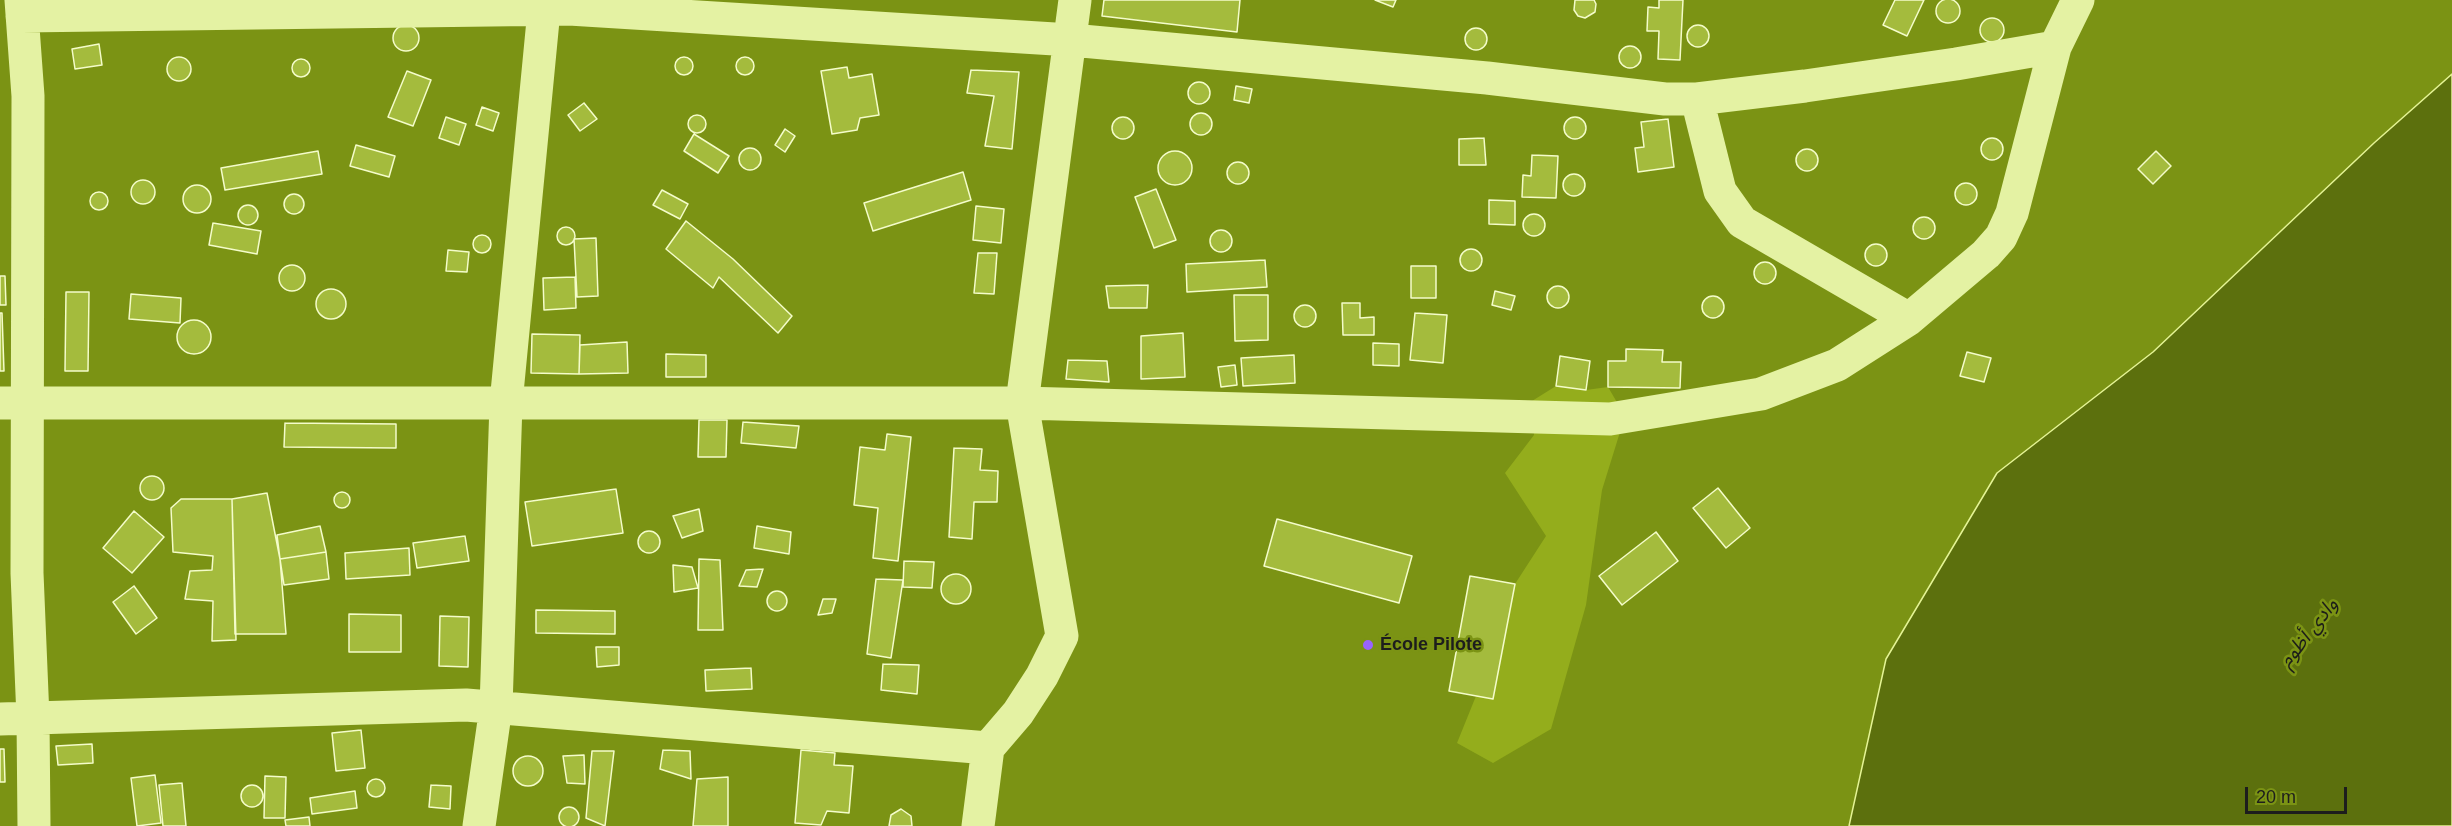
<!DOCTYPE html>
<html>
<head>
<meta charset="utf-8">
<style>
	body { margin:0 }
	#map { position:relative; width:2452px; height:826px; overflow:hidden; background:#7b9314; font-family:Arial,sans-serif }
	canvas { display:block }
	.scale { position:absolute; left:2245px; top:787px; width:102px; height:27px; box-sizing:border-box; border:3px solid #1d1d1d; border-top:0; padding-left:8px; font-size:18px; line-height:21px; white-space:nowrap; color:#1d1d1d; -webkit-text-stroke:4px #7b9314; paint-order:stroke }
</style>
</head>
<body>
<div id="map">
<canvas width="2452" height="826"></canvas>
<div class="scale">20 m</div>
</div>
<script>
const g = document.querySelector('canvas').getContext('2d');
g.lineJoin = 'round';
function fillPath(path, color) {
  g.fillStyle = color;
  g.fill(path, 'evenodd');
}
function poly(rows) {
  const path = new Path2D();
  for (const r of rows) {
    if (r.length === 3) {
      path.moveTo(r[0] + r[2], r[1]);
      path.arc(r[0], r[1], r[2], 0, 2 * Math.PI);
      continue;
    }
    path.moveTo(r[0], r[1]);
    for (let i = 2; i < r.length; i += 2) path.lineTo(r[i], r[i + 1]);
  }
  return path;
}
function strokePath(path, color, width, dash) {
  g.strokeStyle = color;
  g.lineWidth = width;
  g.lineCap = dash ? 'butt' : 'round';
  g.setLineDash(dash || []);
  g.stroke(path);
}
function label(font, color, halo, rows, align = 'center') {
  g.font = font + ' Arial,"Noto Sans Arabic",sans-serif';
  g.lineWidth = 5;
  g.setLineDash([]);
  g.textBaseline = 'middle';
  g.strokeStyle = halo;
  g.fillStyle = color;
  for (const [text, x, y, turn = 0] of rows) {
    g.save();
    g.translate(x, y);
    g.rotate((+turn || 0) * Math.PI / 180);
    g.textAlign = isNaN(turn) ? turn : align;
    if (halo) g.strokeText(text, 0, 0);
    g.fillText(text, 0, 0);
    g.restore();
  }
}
fillPath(poly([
	[1556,386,1586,390,1608,387,1625,416,1602,490,1586,605,1551,729,1493,763,1457,743,1476,696,1493,698,1515,584,1546,536,1505,473,1534,435,1532,401]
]), '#94ad1c');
const water = poly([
	[2452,74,2452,826,1849,826,1886,659,1997,473,2153,352,2374,143,2452,74]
]);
fillPath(water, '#5c700d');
strokePath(water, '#e5f495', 1.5);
const building = poly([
	[1948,11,12],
	[1104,0,1240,0,1237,32,1102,16,1104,0],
	[1375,0,1396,0,1393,7,1375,0],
	[1575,0,1594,0,1596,4,1595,12,1585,18,1578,16,1574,10,1575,0],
	[1659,0,1683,0,1680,60,1658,59,1659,31,1647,31,1648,7,1659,8,1659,0],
	[1895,0,1924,0,1907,36,1883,25,1895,0],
	[1992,30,12],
	[1698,36,11],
	[406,38,13],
	[1476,39,11],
	[99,44,102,65,75,69,72,49,99,44],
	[1630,57,11],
	[179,69,12],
	[684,66,9],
	[745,66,9],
	[301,68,9],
	[847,67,849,78,872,74,879,115,860,118,857,130,832,134,821,71,847,67],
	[971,70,1019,72,1012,149,985,146,994,96,967,93,971,70],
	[407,71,431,80,413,126,388,117,407,71],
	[1199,93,11],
	[1236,86,1252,89,1249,103,1234,100,1236,86],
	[584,103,597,119,580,131,568,115,584,103],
	[482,107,499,113,493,131,476,125,482,107],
	[1201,124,11],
	[697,124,9],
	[1123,128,11],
	[1575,128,11],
	[446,117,466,124,459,145,439,138,446,117],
	[1668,119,1674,167,1638,172,1635,148,1644,147,1641,122,1668,119],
	[785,129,795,136,785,152,775,145,785,129],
	[694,134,729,156,718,173,684,151,694,134],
	[1992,149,11],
	[1484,138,1486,165,1459,165,1459,139,1484,138],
	[356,145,395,156,389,177,350,166,356,145],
	[750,159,11],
	[1807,160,11],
	[318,151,322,174,225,190,221,168,318,151],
	[2156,151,2171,166,2153,184,2138,169,2156,151],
	[1175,168,17],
	[1532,155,1558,156,1556,198,1522,197,1523,175,1531,176,1532,155],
	[1238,173,11],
	[963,172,971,200,873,231,864,203,963,172],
	[1574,185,11],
	[143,192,12],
	[1966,194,11],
	[197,199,14],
	[1156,189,1176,240,1154,248,1135,197,1156,189],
	[662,190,688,204,680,219,653,205,662,190],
	[99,201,9],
	[294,204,10],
	[1489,200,1515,201,1515,225,1489,224,1489,200],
	[248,215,10],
	[976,206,1004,209,1001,243,973,240,976,206],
	[1534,225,11],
	[1924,228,11],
	[686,221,733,259,792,316,778,333,719,277,713,288,666,249,686,221],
	[213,223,261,231,257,254,209,245,213,223],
	[566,236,9],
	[1221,241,11],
	[482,244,9],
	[596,238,598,296,577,297,574,239,596,238],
	[1876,255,11],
	[1471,260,11],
	[448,250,469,252,467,272,446,271,448,250],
	[978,253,997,253,994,294,974,293,978,253],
	[1265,260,1267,287,1187,292,1186,264,1265,260],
	[1765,273,11],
	[292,278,13],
	[1411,266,1436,266,1436,298,1411,298,1411,266],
	[0,276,5,276,6,305,0,305,0,276],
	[575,277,576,308,544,310,543,278,575,277],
	[1148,285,1147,308,1109,308,1106,286,1148,285],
	[1558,297,11],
	[331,304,15],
	[1495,291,1515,296,1511,310,1492,305,1495,291],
	[66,292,89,292,88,371,65,371,66,292],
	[131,294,181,298,180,323,129,319,131,294],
	[1234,295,1268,295,1268,340,1235,341,1234,295],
	[1713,307,11],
	[1342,303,1360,303,1360,318,1374,317,1374,335,1343,335,1342,303],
	[1305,316,11],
	[0,313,2,313,4,371,0,371,0,313],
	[1415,313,1447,315,1443,363,1410,360,1415,313],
	[194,337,17],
	[1183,333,1185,377,1141,379,1141,336,1183,333],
	[532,334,580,335,579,374,531,373,532,334],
	[627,342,628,373,579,374,580,345,627,342],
	[1373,343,1399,344,1399,366,1373,365,1373,343],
	[1626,349,1663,350,1662,362,1681,362,1680,388,1608,387,1608,361,1626,361,1626,349],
	[1967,352,1991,358,1984,382,1960,376,1967,352],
	[666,354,706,355,706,377,666,377,666,354],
	[1294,355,1295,383,1243,386,1241,358,1294,355],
	[1560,356,1590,361,1586,390,1556,386,1560,356],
	[1068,360,1107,361,1109,382,1066,379,1068,360],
	[1235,365,1237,385,1221,387,1218,367,1235,365],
	[699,420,727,420,726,457,698,457,699,420],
	[743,422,799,426,796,448,741,443,743,422],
	[285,423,396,424,396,448,284,447,285,423],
	[887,434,911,437,898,561,873,558,878,508,854,505,860,447,885,450,887,434],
	[954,448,982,449,980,470,998,471,997,502,974,502,972,539,949,537,954,448],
	[152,488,12],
	[1718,488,1750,528,1726,548,1693,508,1718,488],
	[616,489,623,533,532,546,525,502,616,489],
	[342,500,8],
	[267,493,280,559,286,634,235,634,232,499,267,493],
	[181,499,232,499,236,640,212,641,213,601,185,599,190,571,212,570,213,556,173,552,171,508,181,499],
	[699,509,703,531,682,538,673,516,699,509],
	[134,511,164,537,132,573,103,548,134,511],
	[1277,519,1412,556,1399,603,1264,566,1277,519],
	[320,526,326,552,280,559,277,535,320,526],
	[757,526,791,532,789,554,754,548,757,526],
	[649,542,11],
	[1656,532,1678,561,1622,605,1599,576,1656,532],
	[465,536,469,561,417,568,413,543,465,536],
	[409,548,410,575,346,579,345,553,409,548],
	[326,552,329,579,284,585,280,559,326,552],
	[699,559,720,560,723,630,698,630,699,559],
	[904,561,934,562,932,588,903,587,904,561],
	[673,565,692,567,698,588,674,592,673,565],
	[763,569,757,587,739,586,746,570,763,569],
	[956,589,15],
	[1470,576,1515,584,1493,699,1449,691,1470,576],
	[876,579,903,580,891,658,867,654,876,579],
	[134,586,157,618,136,634,113,602,134,586],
	[777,601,10],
	[823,599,836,599,832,613,818,615,823,599],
	[536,610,615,611,615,634,536,633,536,610],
	[349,614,401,615,401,652,349,652,349,614],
	[440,616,469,617,468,667,439,666,440,616],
	[596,647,619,647,619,665,597,667,596,647],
	[883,664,919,665,917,694,881,690,883,664],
	[751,668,752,689,706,691,705,670,751,668],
	[361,730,365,768,336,771,332,733,361,730],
	[92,744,93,763,58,765,56,746,92,744],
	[0,749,4,749,5,782,0,782,0,749],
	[663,750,690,751,691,779,660,769,663,750],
	[801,750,835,753,834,765,853,766,849,813,827,811,821,825,795,823,801,750],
	[592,751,614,751,605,826,586,818,592,751],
	[584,755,585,784,567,783,563,756,584,755],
	[528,771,15],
	[155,775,161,823,137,826,131,778,155,775],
	[265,776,286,777,285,818,264,818,265,776],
	[728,777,728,826,693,826,697,779,728,777],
	[376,788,9],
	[182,783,186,826,163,826,159,785,182,783],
	[431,785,451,786,450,809,429,807,431,785],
	[252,796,11],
	[355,791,357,808,312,814,310,798,355,791],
	[569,817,10],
	[901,809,911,816,912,826,889,826,891,815,901,809],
	[309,817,310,826,286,826,285,820,309,817]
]);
fillPath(building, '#a4bb3d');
strokePath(building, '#f4fcca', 1.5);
strokePath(poly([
	[21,0,28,96,27,573,33,718,34,826],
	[2055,47,2078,0],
	[1697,99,1720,191,1742,222,1909,319],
	[0,403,1022,403,1610,419,1761,394,1837,365,1909,319,1986,254,2001,237,2012,213,2055,47,1956,64,1805,86,1697,99,1665,99,1487,78,1071,40,569,9,22,16],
	[0,719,466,705,988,748],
	[479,826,496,707,506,403,544,10],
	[978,826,988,748,1018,713,1042,676,1062,636,1022,403,1075,0]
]), '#e4f2a3', 33);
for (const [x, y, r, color] of [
	[1368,645,6,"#9863ff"]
]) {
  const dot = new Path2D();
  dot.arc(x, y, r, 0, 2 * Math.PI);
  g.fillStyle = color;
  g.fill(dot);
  strokePath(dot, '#7b9314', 2);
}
label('bold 18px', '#1d1d1d', '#7b9314', [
	["École Pilote",1380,645]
], 'left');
label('italic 20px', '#1c1d19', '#7b9314', [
	["وادي أظوم",2309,633,-52]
]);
</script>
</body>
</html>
